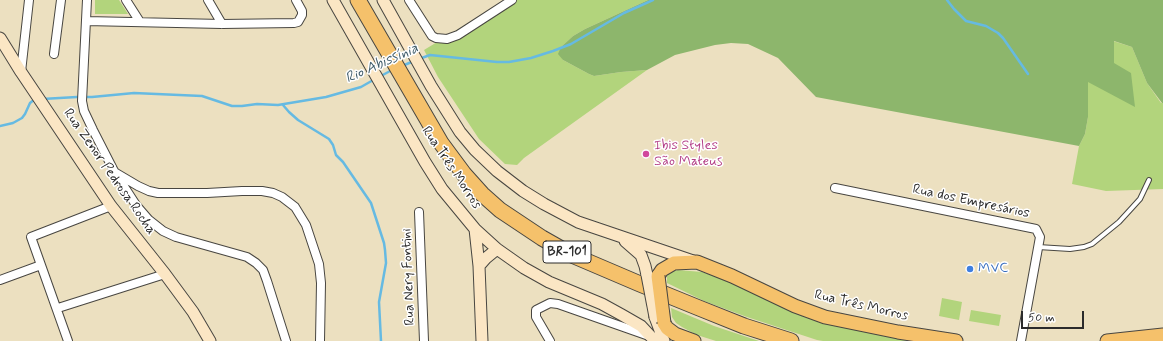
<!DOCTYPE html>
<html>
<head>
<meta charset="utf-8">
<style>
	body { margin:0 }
	#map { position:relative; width:1163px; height:341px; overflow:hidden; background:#ece0c0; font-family:Mynerve,sans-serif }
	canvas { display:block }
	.scale { position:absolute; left:1021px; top:311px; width:63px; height:18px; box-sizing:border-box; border:2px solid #2b2b2b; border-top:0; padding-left:5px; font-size:12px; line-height:14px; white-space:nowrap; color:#2b2b2b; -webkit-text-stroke:3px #fff; paint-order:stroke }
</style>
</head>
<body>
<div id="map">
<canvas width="1163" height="341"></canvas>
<div class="scale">50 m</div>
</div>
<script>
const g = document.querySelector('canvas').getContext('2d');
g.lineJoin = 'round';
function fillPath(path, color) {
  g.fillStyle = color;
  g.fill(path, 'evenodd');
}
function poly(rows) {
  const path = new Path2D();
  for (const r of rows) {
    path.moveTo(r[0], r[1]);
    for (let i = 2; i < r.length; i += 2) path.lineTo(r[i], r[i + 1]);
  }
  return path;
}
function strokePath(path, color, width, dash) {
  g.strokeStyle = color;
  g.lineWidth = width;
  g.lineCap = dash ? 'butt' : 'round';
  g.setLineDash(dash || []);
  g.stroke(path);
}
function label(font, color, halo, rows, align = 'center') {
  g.font = font + ' Mynerve,sans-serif';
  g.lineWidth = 3;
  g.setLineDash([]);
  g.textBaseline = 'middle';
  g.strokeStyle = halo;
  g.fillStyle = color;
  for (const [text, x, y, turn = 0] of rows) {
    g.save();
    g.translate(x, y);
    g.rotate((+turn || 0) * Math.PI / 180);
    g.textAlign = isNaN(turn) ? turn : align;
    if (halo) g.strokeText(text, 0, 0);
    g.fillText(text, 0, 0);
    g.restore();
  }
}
fillPath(poly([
	[95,0,119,0,128,14,95,14],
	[506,0,648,0,585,29,573,36,560,48,563,60,589,74,594,76,621,72,647,70,524,158,517,165,505,164,479,139,438,77,424,50],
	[1113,41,1132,47,1147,83,1161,103,1163,103,1163,189,1106,191,1072,184,1079,146,1085,134,1088,117,1088,82,1114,63],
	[678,270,702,272,726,280,768,299,925,341,823,341,817,340,747,317,704,301,667,283,667,275,670,272],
	[942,298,962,302,959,320,939,316],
	[671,308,714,326,759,341,716,341,697,335,682,327,676,323,672,317],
	[971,310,1001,315,999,326,969,321]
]), '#b2d47c');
fillPath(poly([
	[648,0,1163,0,1163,103,1162,103,1147,83,1132,47,1114,41,1114,63,1131,73,1135,107,1088,82,1088,117,1085,134,1079,146,816,97,778,58,748,44,731,43,715,45,675,55,647,70,621,72,594,76,589,74,563,60,558,54,561,47,573,36,585,29]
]), '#8db66c');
strokePath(poly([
	[947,0,954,9,966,21,986,26,998,33,1003,38,1028,74],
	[419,59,430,55,497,62,509,62,531,58,553,51,571,44,624,13,653,0],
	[402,66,414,61],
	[379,77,392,70],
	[42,99,77,97,92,97,134,93,202,96,232,106,242,106,257,104,278,105,326,97,361,87,375,79],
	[283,105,289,112,298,120,329,139,333,145,336,155,343,162,371,203,384,243,385,250,386,263,379,302,381,341],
	[0,126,13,123,22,118,25,114,30,103,35,99]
]), '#66bae2', 2.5);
const lane = poly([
	[1038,247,1070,249,1084,247,1092,244,1119,222,1130,210,1140,199,1149,180]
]);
const street = poly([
	[87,0,82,101,84,111,93,130,114,171,136,205,149,220,163,231,176,237,247,257,256,263,263,270,267,281,286,341],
	[126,0,140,22],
	[208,0,222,24],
	[409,0,432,36,436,38,447,39,458,35,512,0],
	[86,21,222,24,294,23,298,22,302,15,302,11,296,0],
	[54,54,61,0],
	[21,72,29,0],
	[116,173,138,186,149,191,158,193,207,193,242,191,262,191,273,193,282,197,295,207,306,225,319,264,321,283,320,341],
	[835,188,1036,229,1040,237,1021,341],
	[419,212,424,341],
	[0,280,41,265],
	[58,308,165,274],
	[68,341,31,237,111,206],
	[550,341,536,317,536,310,550,303,558,304,649,336]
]);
const secondary = poly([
	[333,0,425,162,442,189,475,229,497,249,524,268,549,282,602,304,622,315,641,326,655,341],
	[383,0,431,86,460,132,475,150,497,171,523,191,544,204,578,222,693,261],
	[0,38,21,72,111,206,165,274,193,312,210,341],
	[475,229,479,266,482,341],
	[625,241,641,255,645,266,647,275],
	[479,266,486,258,497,249],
	[655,317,664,341]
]);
const primary = poly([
	[658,276,662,270,674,263,697,262,732,276,795,306,825,317,898,332,956,341],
	[664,323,667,328,675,334,694,341],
	[1107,341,1163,335]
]);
const highway = poly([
	[358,0,441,143,464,174,482,194,500,210,542,238,572,255,640,284,699,308,744,326,791,341]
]);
strokePath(lane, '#484641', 6);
strokePath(street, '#484641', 10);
strokePath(secondary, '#484641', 13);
strokePath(primary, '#484641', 15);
strokePath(highway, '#484641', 17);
strokePath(lane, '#fff', 4);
strokePath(street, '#fff', 8);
strokePath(secondary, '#fbe6c4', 11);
strokePath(primary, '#f5c16b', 13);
strokePath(highway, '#f5c16b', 15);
const secondaryBridge = poly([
	[647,275,655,317]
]);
const primaryBridge = poly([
	[658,276,664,323]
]);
strokePath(secondaryBridge, '#484641', 13, []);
strokePath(primaryBridge, '#484641', 15, []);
strokePath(secondaryBridge, '#fbe6c4', 11);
strokePath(primaryBridge, '#f5c16b', 13);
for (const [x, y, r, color] of [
	[646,154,4,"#d1479c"],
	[970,269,4,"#3f7fe0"]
]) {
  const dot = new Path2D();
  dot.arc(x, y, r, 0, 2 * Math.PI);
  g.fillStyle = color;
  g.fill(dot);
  strokePath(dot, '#fff', 1.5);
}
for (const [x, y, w] of [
	[567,252,48]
]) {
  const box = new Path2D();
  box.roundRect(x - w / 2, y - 11, w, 22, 3);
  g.fillStyle = '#fff';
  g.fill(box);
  strokePath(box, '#2b2b2b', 1);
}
label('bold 13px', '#2b2b2b', null, [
	["BR-101",567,252]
]);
label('14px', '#b23c85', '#fff', [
	["Ibis Styles",654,146],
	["São Mateus",654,162]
], 'left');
label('14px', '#2b2b2b', '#fff', [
	["Rua Três Morros",451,168,56],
	["Rua Zenor Pedrosa Rocha",109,172,55],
	["Rua dos Empresários",971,202,12],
	["Rua Nery Fontini",409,277,-92],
	["Rua Três Morros",861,306,13]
]);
label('14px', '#366cbe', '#fff', [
	["MVC",978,269]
], 'left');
label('italic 15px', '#405d6b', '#fff', [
	["Rio Abissínia",382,64,-24]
]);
</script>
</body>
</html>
